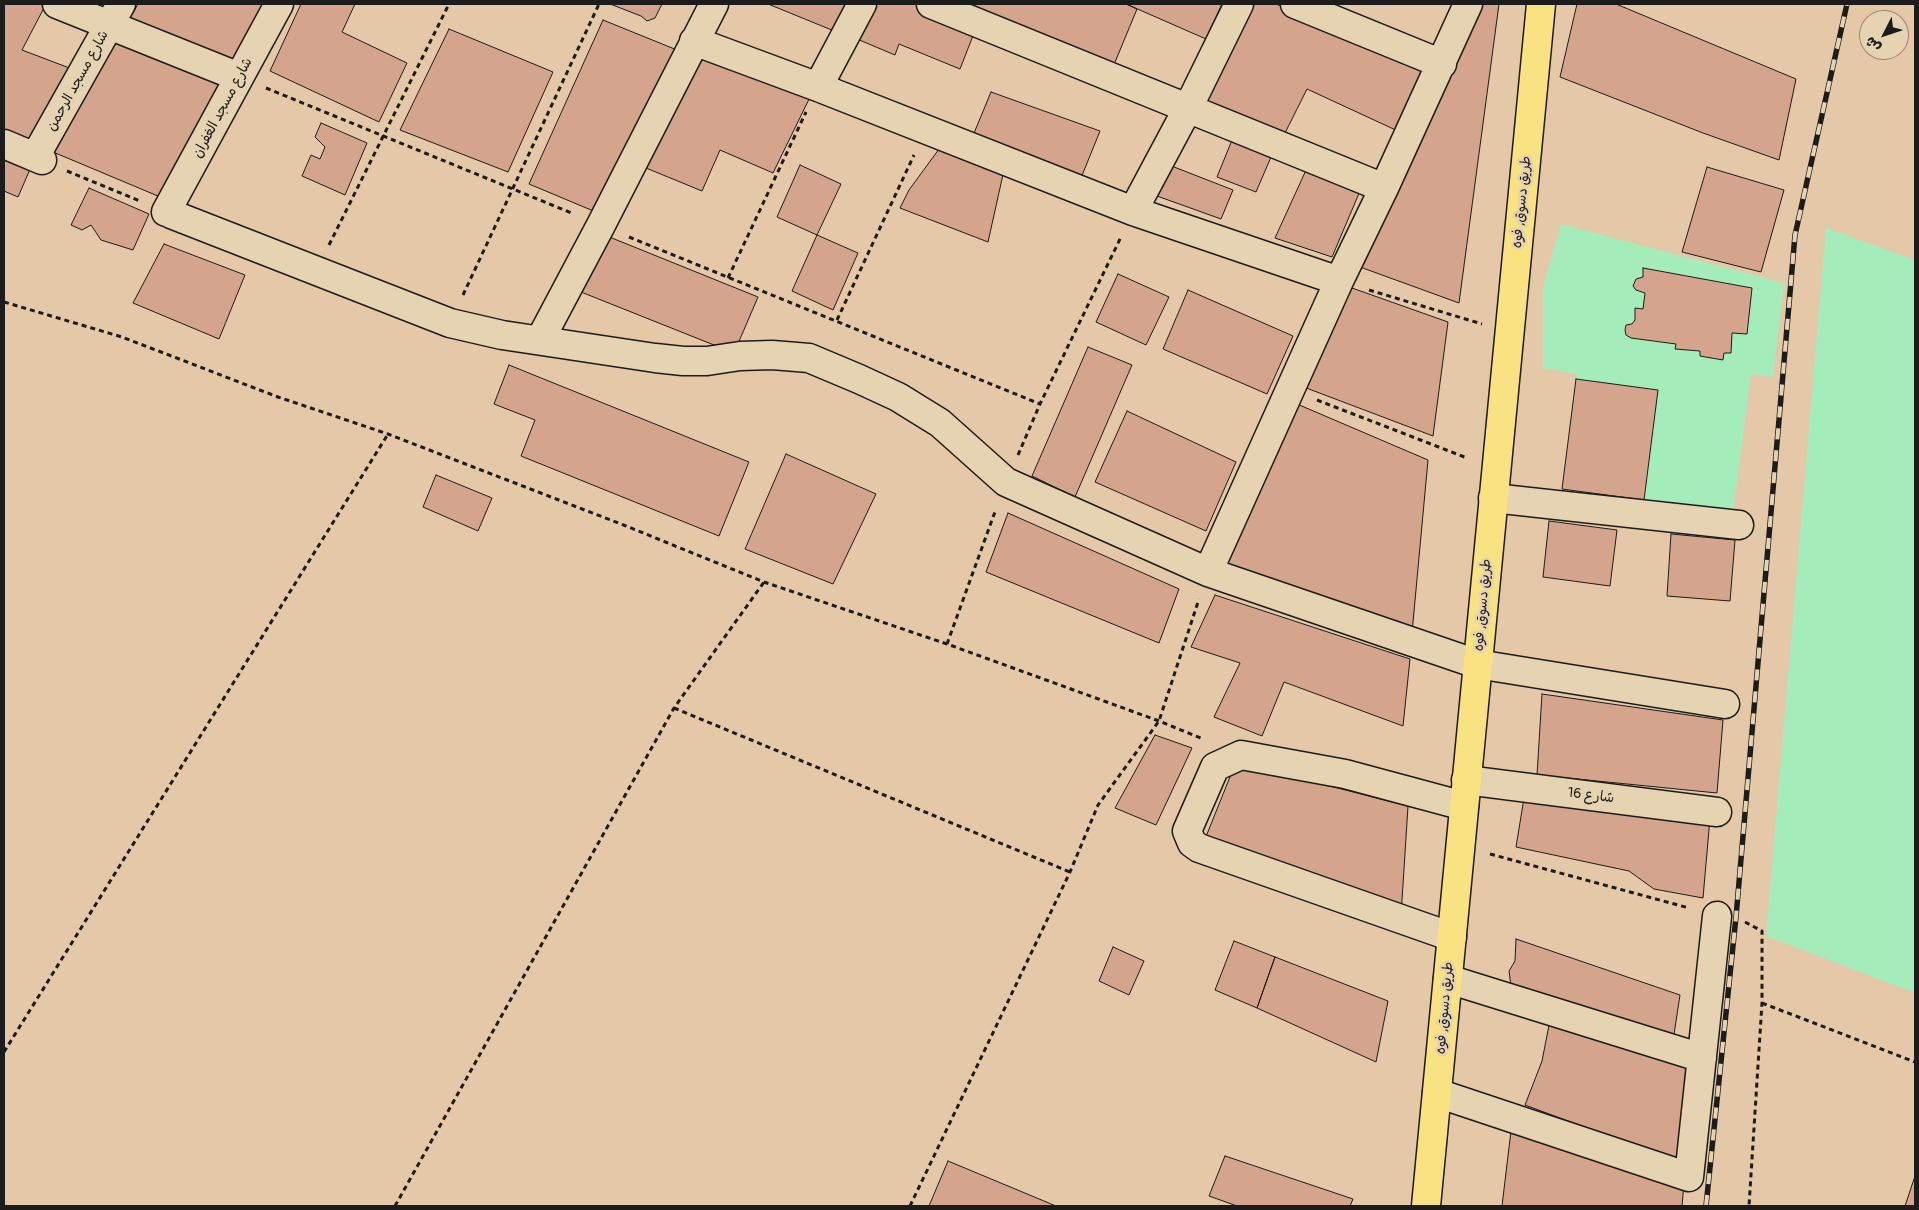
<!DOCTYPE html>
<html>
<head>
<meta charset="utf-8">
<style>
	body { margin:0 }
	#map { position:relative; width:1919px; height:1210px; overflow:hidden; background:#e4c8a8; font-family:Pangolin,"Playpen Sans Arabic",sans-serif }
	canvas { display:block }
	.frame { position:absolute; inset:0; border:5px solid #1c1c1c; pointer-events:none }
	.north { position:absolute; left:1859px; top:10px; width:50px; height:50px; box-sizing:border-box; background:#e5d3b1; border:1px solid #958a75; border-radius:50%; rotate:229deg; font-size:14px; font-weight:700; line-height:20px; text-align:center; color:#1c1c1c }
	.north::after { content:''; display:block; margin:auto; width:18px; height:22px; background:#1c1c1c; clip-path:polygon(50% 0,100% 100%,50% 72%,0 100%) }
</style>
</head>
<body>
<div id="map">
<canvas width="1919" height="1210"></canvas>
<div class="frame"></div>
<div class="north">ش</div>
</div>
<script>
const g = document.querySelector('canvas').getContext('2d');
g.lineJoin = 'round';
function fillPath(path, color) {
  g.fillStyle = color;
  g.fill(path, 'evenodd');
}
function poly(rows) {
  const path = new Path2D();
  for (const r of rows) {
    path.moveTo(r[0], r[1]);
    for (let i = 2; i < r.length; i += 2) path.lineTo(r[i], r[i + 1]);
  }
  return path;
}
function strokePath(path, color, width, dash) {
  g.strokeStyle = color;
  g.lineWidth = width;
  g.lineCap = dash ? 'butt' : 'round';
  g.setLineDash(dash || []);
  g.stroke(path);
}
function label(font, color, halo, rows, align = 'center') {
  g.font = font + ' Pangolin,"Playpen Sans Arabic",sans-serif';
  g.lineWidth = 5;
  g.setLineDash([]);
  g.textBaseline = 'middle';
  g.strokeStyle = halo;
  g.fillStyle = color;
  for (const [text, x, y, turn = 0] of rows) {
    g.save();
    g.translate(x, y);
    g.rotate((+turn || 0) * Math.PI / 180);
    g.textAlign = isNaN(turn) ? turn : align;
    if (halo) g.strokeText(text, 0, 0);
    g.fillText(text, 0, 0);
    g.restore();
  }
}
fillPath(poly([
	[1561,224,1784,283,1773,377,1751,374,1733,512,1644,500,1658,390,1576,379,1577,374,1543,368,1543,286],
	[1826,228,1915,260,1915,993,1766,936]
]), '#a4ecb9');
const building = poly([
	[4,4,46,4,22,50,80,72,40,146,4,131,4,4],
	[138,4,270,4,236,63,129,20,138,4],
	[301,4,355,4,342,32,407,63,379,122,270,71,301,4],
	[610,4,662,4,655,18,647,21,641,16,610,4],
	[768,4,859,4,844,35,768,4],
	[873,4,917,4,976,28,960,69,899,44,895,55,857,39,873,4],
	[963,4,1126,4,1137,9,1113,67,963,4],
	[1126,4,1222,4,1206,39,1126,4],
	[1250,4,1276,4,1430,66,1400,132,1307,89,1283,137,1201,103,1250,4],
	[1484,4,1499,4,1459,303,1360,267,1480,8,1484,4],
	[1577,4,1616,4,1796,79,1779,160,1703,133,1560,77,1577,4],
	[603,20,682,52,603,215,529,184,603,20],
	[449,29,553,72,508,172,400,130,449,29],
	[119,33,233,80,165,199,53,152,119,33],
	[699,51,812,93,773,173,720,150,702,191,646,168,699,51],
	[991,92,1100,131,1081,178,972,138,991,92],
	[321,123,367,143,345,195,302,176,311,155,320,159,325,147,315,137,321,123],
	[1232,140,1271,157,1256,192,1217,177,1232,140],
	[942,145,1004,170,988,242,900,208,909,190,942,145],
	[4,155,31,167,18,197,4,191,4,155],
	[800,165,841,184,817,235,777,217,800,165],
	[1169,165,1233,190,1221,219,1157,196,1169,165],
	[1707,167,1784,190,1761,272,1682,252,1707,167],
	[1307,168,1360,191,1332,257,1275,238,1307,168],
	[89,188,149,214,133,250,101,240,91,225,82,230,71,225,89,188],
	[602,234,758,297,734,353,576,290,602,234],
	[817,235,858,253,833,310,792,291,817,235],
	[164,244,245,275,219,339,133,303,164,244],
	[1643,268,1752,288,1747,334,1732,333,1731,353,1724,353,1723,360,1700,356,1700,351,1675,349,1676,344,1631,338,1626,335,1625,330,1626,325,1632,324,1635,320,1635,308,1643,309,1645,293,1636,290,1633,286,1636,279,1643,277,1643,268],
	[1118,274,1169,297,1146,345,1096,322,1118,274],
	[1352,288,1448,322,1433,436,1301,386,1352,288],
	[1188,290,1293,336,1267,394,1163,349,1188,290],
	[1088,347,1132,365,1075,497,1032,476,1088,347],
	[509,365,749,462,719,536,521,456,535,420,494,404,509,365],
	[1576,379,1658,390,1644,500,1562,489,1576,379],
	[1297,404,1428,460,1412,633,1220,571,1297,404],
	[1127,411,1236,462,1206,531,1095,482,1127,411],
	[786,454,876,494,833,584,745,549,786,454],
	[436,475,492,498,478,531,423,507,436,475],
	[1008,513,1179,589,1159,643,986,572,1008,513],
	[1549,521,1617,530,1610,586,1543,577,1549,521],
	[1671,534,1735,540,1730,601,1667,596,1671,534],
	[1215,595,1410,659,1403,726,1284,682,1262,736,1214,717,1240,663,1191,647,1215,595],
	[1542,694,1723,720,1717,793,1537,775,1542,694],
	[1155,735,1192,748,1156,825,1115,808,1155,735],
	[1236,762,1408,806,1401,916,1205,839,1236,762],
	[1524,798,1710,818,1703,898,1654,889,1629,871,1516,847,1524,798],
	[1516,939,1680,995,1673,1041,1511,986,1509,971,1515,961,1516,939],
	[1234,941,1275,957,1257,1008,1215,990,1234,941],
	[1113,947,1144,961,1129,995,1099,981,1113,947],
	[1275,957,1388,1001,1376,1062,1257,1008,1275,957],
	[1550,1020,1694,1068,1681,1163,1525,1105,1542,1061,1550,1020],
	[1511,1131,1684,1184,1682,1206,1502,1206,1511,1131],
	[1225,1156,1353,1199,1350,1206,1237,1206,1209,1196,1225,1156],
	[948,1161,1056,1206,929,1206,948,1161],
	[1915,1176,1915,1206,1905,1206,1915,1176]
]);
fillPath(building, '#d4a48c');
strokePath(building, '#1c1c1c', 1);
const minor = poly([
	[57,4,239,77],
	[931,4,1384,188],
	[1295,4,1442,64],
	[694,41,818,87,1133,211,1339,281],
	[818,87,862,4],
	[4,144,42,160],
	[35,157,121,4],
	[1133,211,1188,108,1239,4],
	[166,212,279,4],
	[171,214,450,323,502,335,655,358,683,361,707,361,740,356,772,355,809,358,859,379,898,397,940,423,1006,482,1208,572,1477,664,1725,704],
	[540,340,601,225,714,4],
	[1493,498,1739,525],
	[1208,572,1339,281,1384,188,1468,4],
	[1466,780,1717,812],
	[1452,937,1199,848,1192,843,1187,831,1215,767,1241,755,1345,774,1464,806],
	[1448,979,1702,1058],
	[1437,1093,1689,1177,1717,916]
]);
const primary = poly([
	[1426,1206,1541,4]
]);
strokePath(minor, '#1c1c1c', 31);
strokePath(primary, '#1c1c1c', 31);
strokePath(poly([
	[266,88,574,214],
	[67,171,140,201],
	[629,237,1040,404],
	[329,245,449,4],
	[728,278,806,112],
	[1369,290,1482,324],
	[463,295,599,4],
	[4,302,122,337,278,397,388,434,626,526,764,582,947,644,1159,721,1203,739],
	[837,320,914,155],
	[1317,400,1467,458],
	[1018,455,1040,404,1121,237],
	[947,644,996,509],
	[674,708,1070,872],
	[1490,854,1689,908],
	[1745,922,1762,931,1762,1003,1749,1206],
	[1762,1003,1915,1062],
	[4,1052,388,434],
	[395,1206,674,708,764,582],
	[910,1206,1070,872,1098,805,1159,721,1199,599]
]), '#1c1c1c', 3, [5, 4]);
strokePath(minor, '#e5d3b1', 28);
strokePath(primary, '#f8e281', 28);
const rail = poly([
	[1706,1206,1736,917,1795,235,1847,4]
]);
strokePath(rail, '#1c1c1c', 5.5);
strokePath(rail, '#e5d3b1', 4, [11]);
label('14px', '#1c1c1c', '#e5d3b1', [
	["شارع مسجد الرحمن",78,81,-61],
	["شارع مسجد الغفران",223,108,-62],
	["طريق دسوق, فوه",1522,202,-84],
	["طريق دسوق, فوه",1483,605,-85],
	["شارع 16",1591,796,7],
	["طريق دسوق, فوه",1445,1008,-85]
]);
</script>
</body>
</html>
